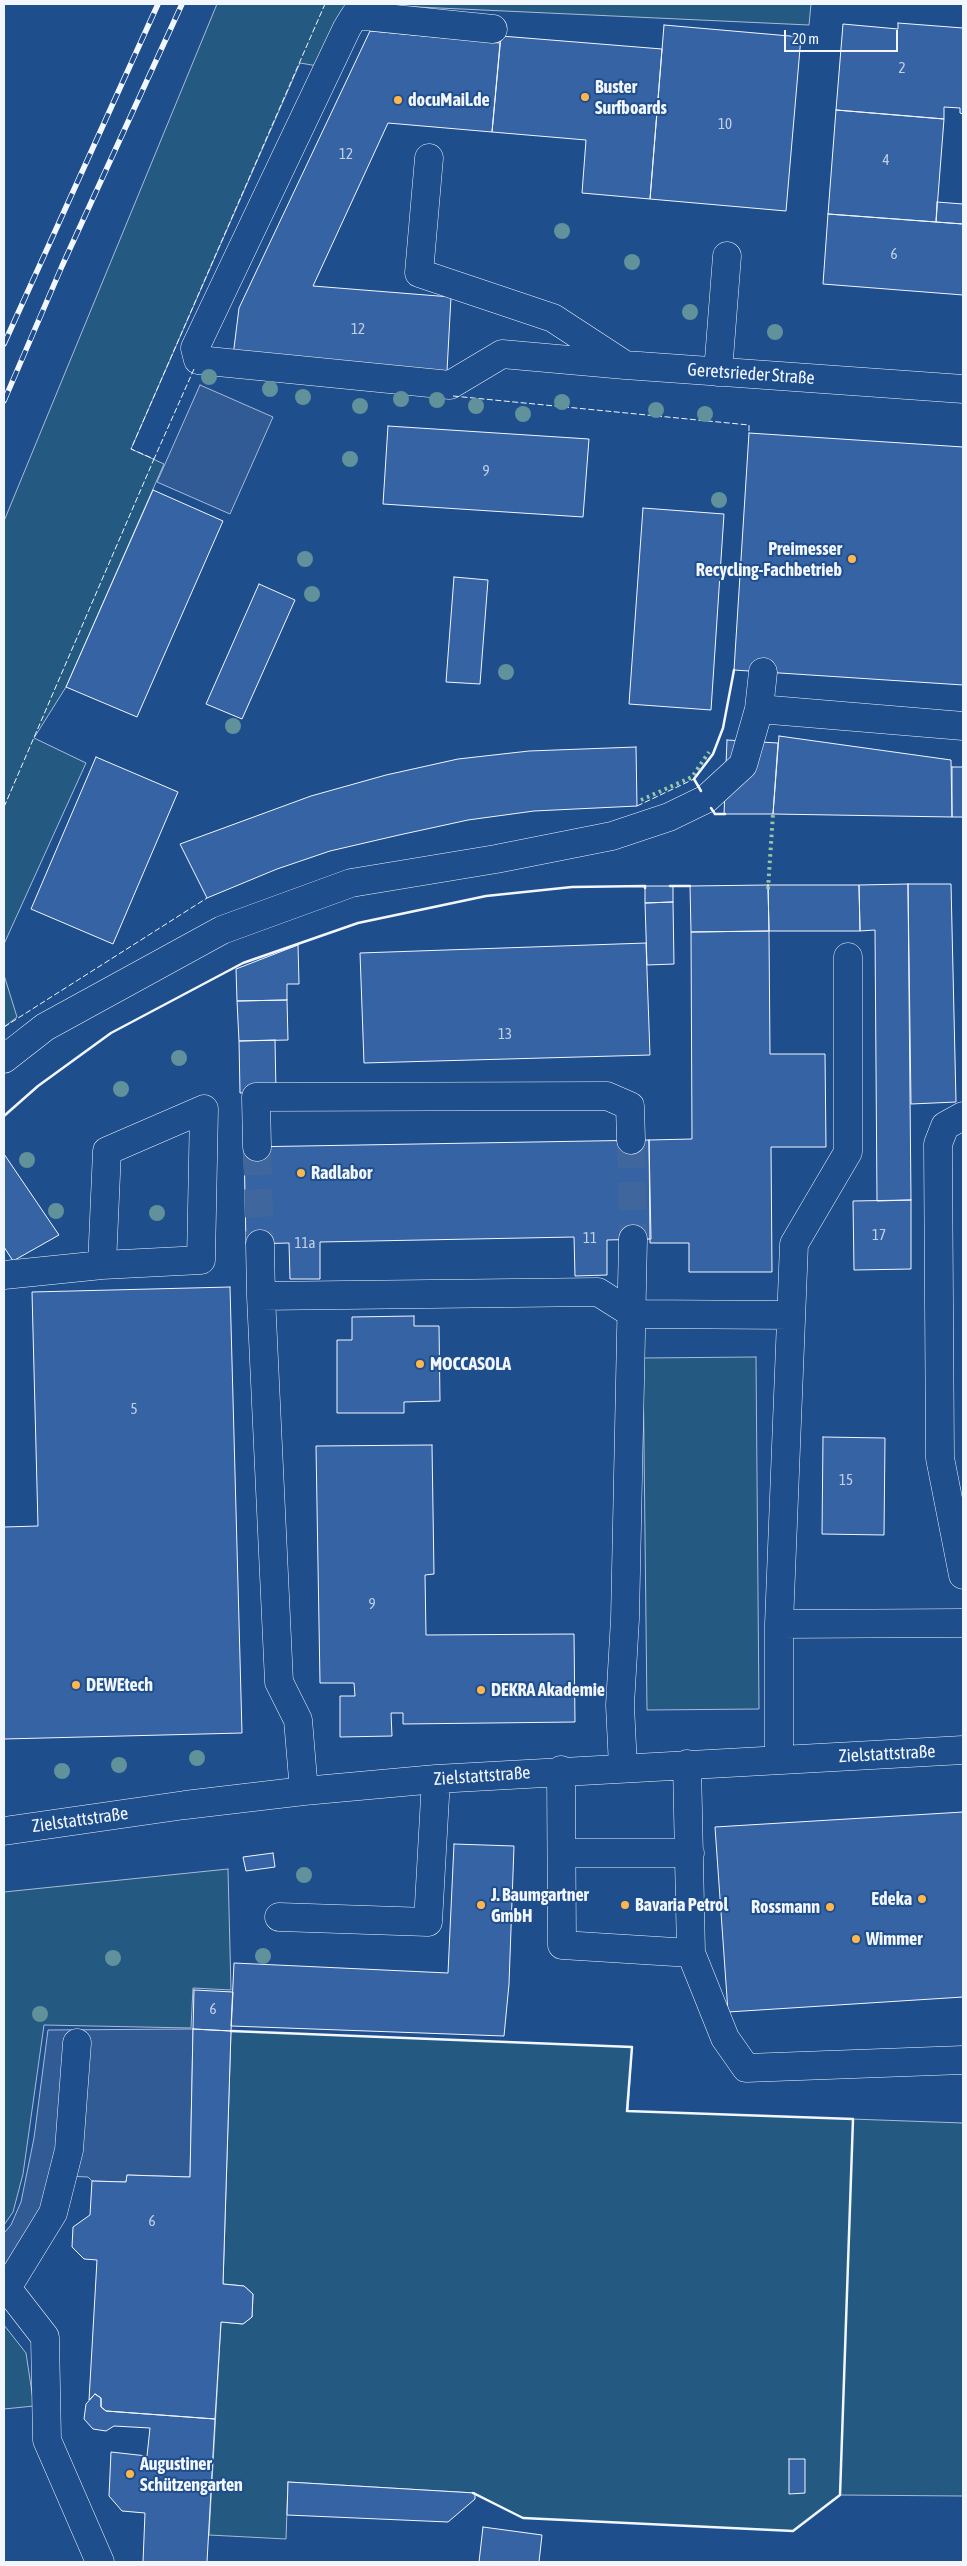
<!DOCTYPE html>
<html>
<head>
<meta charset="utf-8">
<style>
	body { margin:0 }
	#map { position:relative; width:967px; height:2566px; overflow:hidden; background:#1f4e8c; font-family:"Asap Condensed",sans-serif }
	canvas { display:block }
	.frame { position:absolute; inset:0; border:5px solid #f2f6ff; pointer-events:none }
	.scale { position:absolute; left:784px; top:30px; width:114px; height:22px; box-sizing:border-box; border:2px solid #f2f6ff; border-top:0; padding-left:6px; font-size:15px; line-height:18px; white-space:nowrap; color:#f2f6ff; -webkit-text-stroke:4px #1f4e8c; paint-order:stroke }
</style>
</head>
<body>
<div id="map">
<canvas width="967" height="2566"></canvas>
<div class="frame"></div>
<div class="scale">20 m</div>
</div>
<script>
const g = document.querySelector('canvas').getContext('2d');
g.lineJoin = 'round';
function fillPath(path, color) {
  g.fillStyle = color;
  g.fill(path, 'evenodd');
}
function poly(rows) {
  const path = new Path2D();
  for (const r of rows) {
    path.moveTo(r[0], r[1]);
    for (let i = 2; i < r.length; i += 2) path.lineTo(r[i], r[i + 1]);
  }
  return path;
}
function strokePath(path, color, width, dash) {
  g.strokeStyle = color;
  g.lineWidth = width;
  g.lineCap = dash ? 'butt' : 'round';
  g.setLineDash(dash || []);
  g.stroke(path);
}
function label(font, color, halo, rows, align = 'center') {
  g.font = font + ' "Asap Condensed",sans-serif';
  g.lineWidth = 4;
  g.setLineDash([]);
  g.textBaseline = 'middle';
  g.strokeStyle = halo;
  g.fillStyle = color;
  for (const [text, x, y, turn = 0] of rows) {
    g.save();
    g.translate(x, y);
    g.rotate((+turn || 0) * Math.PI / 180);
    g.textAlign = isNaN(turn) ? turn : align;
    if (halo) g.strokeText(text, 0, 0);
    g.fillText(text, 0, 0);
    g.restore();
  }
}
const green = poly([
	[217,4,811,4,809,25,352,4,324,67,300,63,131,449,164,464,66,687,34,738,86,763,4,944,4,521,217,4],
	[4,975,17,1017,4,1027,4,975],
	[756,1357,759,1709,647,1710,643,1358,756,1357],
	[228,1869,231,1990,193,1988,191,2028,44,2025,23,2174,13,2212,4,2225,4,1892,228,1869],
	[231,2031,632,2047,628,2111,963,2123,963,2496,840,2495,793,2531,523,2518,475,2493,288,2482,286,2539,209,2535,221,2322,243,2324,252,2317,253,2294,244,2286,223,2284,231,2031],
	[4,2325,26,2353,34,2406,4,2409,4,2325]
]);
fillPath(green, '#245a82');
strokePath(green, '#a8bbd7', 1);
const parking = poly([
	[200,385,273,417,230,514,157,482,200,385],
	[193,2029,190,2177,127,2175,126,2182,92,2181,88,2177,64,2176,4,2288,4,2233,11,2225,21,2202,34,2138,48,2030,193,2029]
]);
fillPath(parking, '#305b95');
strokePath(parking, '#a8bbd7', 1);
const building = poly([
	[898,23,963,28,963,114,960,113,960,108,944,107,944,119,836,110,843,24,898,29,898,23],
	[664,25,801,37,786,211,650,199,664,25],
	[370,31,500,43,492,132,388,123,313,286,451,297,447,371,233,356,239,308,370,31],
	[501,36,662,49,650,199,582,193,586,140,492,132,501,36],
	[836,110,944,119,936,222,828,214,836,110],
	[937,202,963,204,963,224,936,222,937,202],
	[828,214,963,224,963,295,823,284,828,214],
	[388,426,589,439,583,517,383,504,388,426],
	[749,433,963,447,963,685,734,670,749,433],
	[153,490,223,521,137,717,66,687,153,490],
	[643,508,724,514,711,710,629,704,643,508],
	[454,577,488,580,480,684,446,682,454,577],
	[259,584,295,600,242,719,206,704,259,584],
	[779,736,951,760,952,817,773,814,779,736],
	[727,740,778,743,773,814,724,814,727,740],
	[636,747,637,806,534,811,468,820,399,835,330,851,277,869,207,898,180,844,311,796,386,775,458,759,529,751,636,747],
	[96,757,178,792,113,944,31,909,96,757],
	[952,767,963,767,963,817,952,817,952,767],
	[908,884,911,1200,877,1201,875,930,860,931,859,885,908,884],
	[908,884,951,884,956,1102,911,1104,908,884],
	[768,885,769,931,691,932,690,886,768,885],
	[768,885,859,885,860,931,769,931,768,885],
	[645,886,673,886,673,902,645,903,645,886],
	[673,902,674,964,647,965,645,903,673,902],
	[769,931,770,1054,825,1054,826,1147,771,1147,772,1272,689,1272,689,1243,650,1243,649,1140,692,1139,691,932,769,931],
	[646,943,650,1055,364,1063,360,953,646,943],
	[298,945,299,984,287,984,287,1000,237,1001,236,969,298,945],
	[287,1000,288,1040,239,1041,237,1001,287,1000],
	[275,1040,276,1092,240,1093,239,1041,275,1040],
	[649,1140,651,1239,607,1240,607,1275,575,1276,574,1237,320,1242,320,1279,290,1279,289,1243,246,1244,244,1147,649,1140],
	[4,1154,59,1235,13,1261,4,1247,4,1154],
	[911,1200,911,1269,854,1270,853,1201,911,1200],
	[230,1287,242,1733,4,1739,4,1527,38,1526,32,1292,230,1287],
	[414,1316,414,1326,439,1326,440,1401,404,1402,404,1413,337,1413,337,1340,352,1340,352,1317,414,1316],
	[823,1437,885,1438,884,1535,822,1534,823,1437],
	[432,1445,434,1574,425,1575,426,1635,574,1634,575,1722,403,1724,403,1713,391,1713,392,1736,340,1737,340,1696,355,1696,354,1683,320,1683,316,1446,432,1445],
	[963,1812,963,1997,728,2012,715,1827,963,1812],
	[454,1844,514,1846,509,1984,504,2036,231,2026,234,1963,448,1973,454,1844],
	[273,1853,275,1867,246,1871,243,1857,273,1853],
	[194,1990,233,1992,231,2031,193,2029,194,1990],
	[193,2029,231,2031,223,2284,244,2286,253,2294,252,2317,243,2324,221,2322,215,2419,106,2411,101,2407,101,2398,95,2394,89,2400,97,2260,84,2259,72,2247,73,2227,90,2215,92,2181,126,2182,127,2175,190,2177,193,2029],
	[95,2394,101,2398,101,2407,106,2411,215,2419,207,2562,143,2562,145,2513,122,2511,109,2496,111,2452,147,2456,150,2428,114,2426,106,2431,93,2429,84,2419,86,2404,95,2394],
	[789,2459,805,2459,805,2493,789,2494,789,2459],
	[288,2482,475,2493,475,2499,448,2522,287,2515,288,2482],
	[483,2527,542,2535,539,2562,479,2562,483,2527]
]);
fillPath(building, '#3563a3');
strokePath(building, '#f2f6ff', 1);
strokePath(poly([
	[631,1140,633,1239],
	[257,1147,260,1244]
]), '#3f679d', 28, [28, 14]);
const minor = poly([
	[493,29,355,15,347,28,195,348,198,360,450,385,502,354,625,365],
	[429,158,419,273,553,318,625,365,963,389],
	[718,372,727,256],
	[759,709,963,726],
	[4,1059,45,1027,222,930,351,883,496,859,612,836,669,817,706,799,743,765,759,709,763,672],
	[963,1116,945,1126,938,1144,940,1458,963,1575],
	[257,1147,256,1097,607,1096,630,1106,631,1140],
	[260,1244,261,1296,598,1292,633,1314,791,1315],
	[4,1275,102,1265,201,1260,204,1109,107,1151,102,1265],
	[261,1296,279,1682,298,1720,304,1791],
	[779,1624,963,1623],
	[779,1760,779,1624,794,1244,848,1152,848,957],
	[687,1764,691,1953,725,2038,746,2068,963,2060],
	[623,1767,620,1705,625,1619,633,1239],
	[561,1770,562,1945,691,1953],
	[4,1831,185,1805,304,1791,436,1779,963,1750],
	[563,1853,690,1853],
	[279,1917,428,1922,436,1779],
	[4,2288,7,2288,53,2213,69,2150,77,2043],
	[7,2288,45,2337,47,2440,100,2562]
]);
strokePath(minor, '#f2f6ff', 29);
strokePath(minor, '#1f4e8c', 28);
const rail = poly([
	[4,344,158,4],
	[4,401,62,266,182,4]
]);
strokePath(rail, '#f2f6ff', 5.5);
strokePath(rail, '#1f4e8c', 4, [11]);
strokePath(poly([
	[641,800,692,777,709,752],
	[768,889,773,814]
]), '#97c8a6', 4, [2.5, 4]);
strokePath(poly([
	[194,369,154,459,131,449,325,4],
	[453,396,749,425,749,433],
	[637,806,694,779],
	[4,807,154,459],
	[4,1027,207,898]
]), '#f2f6ff', 1, [6, 2.5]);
strokePath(poly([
	[701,791,694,779,713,754,723,728,734,670],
	[711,808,715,814,725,814],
	[670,886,690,886],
	[4,1116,38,1086,111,1033,243,963,358,923,486,896,572,887,645,886,645,888],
	[231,2031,632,2047,627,2111,853,2119,840,2495,793,2531,523,2518,473,2493]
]), '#f2f6ff', 2.5);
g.fillStyle = '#61919a';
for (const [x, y] of [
	[562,231],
	[632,262],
	[690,312],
	[775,332],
	[209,377],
	[270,389],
	[303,397],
	[401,399],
	[437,400],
	[562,402],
	[360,406],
	[476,406],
	[656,410],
	[523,414],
	[705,414],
	[350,459],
	[719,500],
	[305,559],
	[312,594],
	[506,672],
	[233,726],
	[179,1058],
	[121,1089],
	[27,1160],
	[56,1211],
	[157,1213],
	[197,1758],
	[119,1765],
	[62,1771],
	[304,1875],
	[263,1956],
	[113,1958],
	[40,2014]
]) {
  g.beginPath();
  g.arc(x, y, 8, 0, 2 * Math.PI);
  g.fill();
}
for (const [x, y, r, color] of [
	[585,97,5,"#ffb74d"],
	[398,100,5,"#ffb74d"],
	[852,559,5,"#ffb74d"],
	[301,1173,5,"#ffb74d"],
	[420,1364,5,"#ffb74d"],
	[76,1685,5,"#ffb74d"],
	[481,1690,5,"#ffb74d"],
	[922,1899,5,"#ffb74d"],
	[481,1905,5,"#ffb74d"],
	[625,1905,5,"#ffb74d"],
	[830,1907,5,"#ffb74d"],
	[856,1939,5,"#ffb74d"],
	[130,2474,5,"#ffb74d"]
]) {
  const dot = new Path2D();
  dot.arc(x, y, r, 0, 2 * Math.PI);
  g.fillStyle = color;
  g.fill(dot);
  strokePath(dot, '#1f4e8c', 2);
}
label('15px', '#c3d1e8', null, [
	["2",902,68],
	["10",725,124],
	["12",346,154],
	["4",886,160],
	["6",894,254],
	["12",358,329],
	["9",486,471],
	["13",505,1034],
	["17",879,1235],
	["11",590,1238],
	["11a",305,1243],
	["5",134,1409],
	["15",846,1480],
	["9",372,1604],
	["6",213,2009],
	["6",152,2221]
]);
label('bold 18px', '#f2f6ff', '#1f4e8c', [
	["Buster",595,87],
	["Surfboards",595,108],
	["docuMail.de",408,100],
	["Preimesser",842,549,"right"],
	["Recycling-Fachbetrieb",842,570,"right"],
	["Radlabor",311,1173],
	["MOCCASOLA",430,1364],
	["DEWEtech",86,1685],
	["DEKRA Akademie",491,1690],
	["J. Baumgartner",491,1895],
	["GmbH",491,1916],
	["Edeka",912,1899,"right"],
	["Bavaria Petrol",635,1905],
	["Rossmann",820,1907,"right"],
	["Wimmer",866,1939],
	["Augustiner",140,2464],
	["Schützengarten",140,2485]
], 'left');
label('18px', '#f2f6ff', '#1f4e8c', [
	["Geretsrieder Straße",751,374,4],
	["Zielstattstraße",887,1754,-3],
	["Zielstattstraße",482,1776,-4],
	["Zielstattstraße",80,1820,-8]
]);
</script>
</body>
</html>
